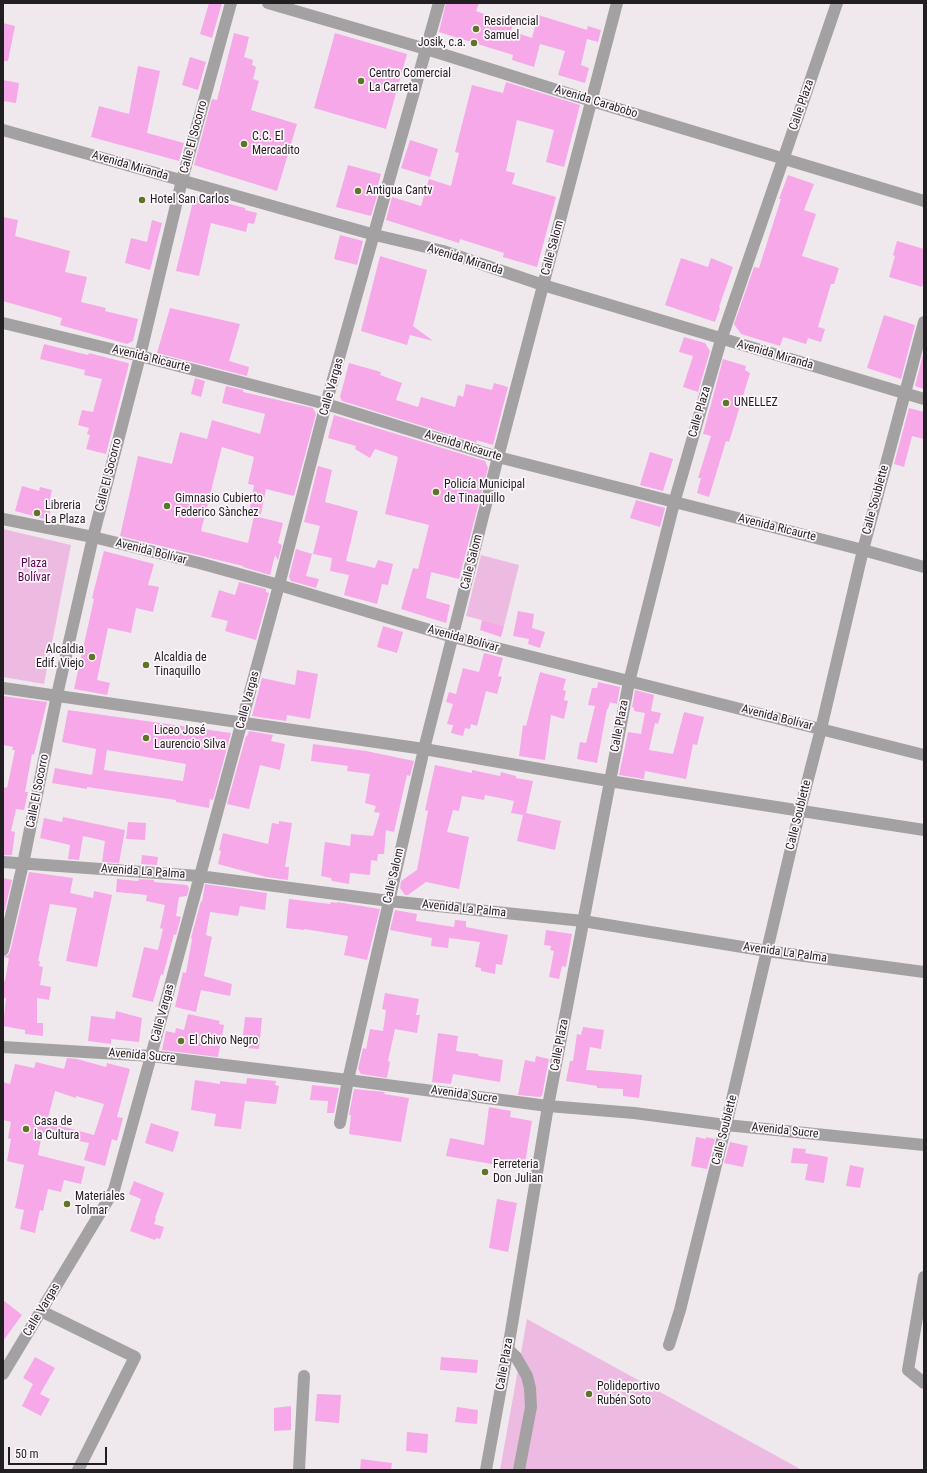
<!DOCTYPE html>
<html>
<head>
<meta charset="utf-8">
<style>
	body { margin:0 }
	#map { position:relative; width:927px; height:1473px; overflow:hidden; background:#efe9ee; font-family:"Roboto Condensed",sans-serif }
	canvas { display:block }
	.frame { position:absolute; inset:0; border:4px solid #211f21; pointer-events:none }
	.scale { position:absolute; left:8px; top:1447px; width:99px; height:18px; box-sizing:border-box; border:2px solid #211f21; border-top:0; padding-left:5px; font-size:12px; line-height:14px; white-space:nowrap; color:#211f21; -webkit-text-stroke:3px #fdf6fb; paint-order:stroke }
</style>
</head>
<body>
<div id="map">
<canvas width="927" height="1473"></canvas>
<div class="frame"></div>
<div class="scale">50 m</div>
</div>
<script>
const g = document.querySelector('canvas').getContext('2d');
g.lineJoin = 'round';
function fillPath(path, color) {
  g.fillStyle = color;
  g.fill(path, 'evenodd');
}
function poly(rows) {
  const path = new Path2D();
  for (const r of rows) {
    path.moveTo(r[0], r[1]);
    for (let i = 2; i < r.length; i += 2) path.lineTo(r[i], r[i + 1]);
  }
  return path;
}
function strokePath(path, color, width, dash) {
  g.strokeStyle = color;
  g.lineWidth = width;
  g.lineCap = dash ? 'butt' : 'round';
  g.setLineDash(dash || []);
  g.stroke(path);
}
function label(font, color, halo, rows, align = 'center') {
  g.font = font + ' "Roboto Condensed",sans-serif';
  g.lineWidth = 3.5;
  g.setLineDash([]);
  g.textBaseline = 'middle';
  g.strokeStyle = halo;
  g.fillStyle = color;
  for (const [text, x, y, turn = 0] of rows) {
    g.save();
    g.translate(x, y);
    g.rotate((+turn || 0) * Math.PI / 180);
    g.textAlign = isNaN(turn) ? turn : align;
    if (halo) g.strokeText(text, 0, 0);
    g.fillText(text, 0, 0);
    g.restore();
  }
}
fillPath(poly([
	[3,529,71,545,44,684,3,677],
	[481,555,519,565,504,626,466,616],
	[527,1319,802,1470,500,1470]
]), '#edbbe2');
fillPath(poly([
	[209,3,222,3,212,38,200,34],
	[446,3,479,3,476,11,513,25,511,31,532,38,538,15,587,30,588,26,601,30,598,42,587,39,581,65,589,68,585,83,558,75,565,51,540,44,534,67,512,60,513,55,439,32],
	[3,23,15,26,8,61,3,61],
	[234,33,249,37,244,57,253,60,252,65,256,67,253,79,259,81,251,110,297,124,277,191,194,165,212,99,217,100],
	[335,33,407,54,386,129,314,108],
	[190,57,206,62,198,90,182,85],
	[138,66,160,71,147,133,184,143,179,161,91,137,99,106,129,114],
	[3,80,19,83,16,103,3,101],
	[506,82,580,105,564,167,546,162,554,130,517,120,506,171,515,173,512,184,556,197,537,267,503,257,504,253,460,239,459,243,386,220,392,197,421,206,429,179,451,186,459,153,455,152,472,85,503,93],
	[410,140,438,149,430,177,401,168],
	[348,165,381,174,376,192,378,193,371,216,336,207],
	[788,175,814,184,804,210,816,214,802,256,839,268,834,284,831,284,818,327,825,329,821,342,808,338,806,344,783,337,780,346,741,334,734,324,754,267,759,268,781,199,779,199],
	[199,196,245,208,245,210,257,213,254,224,248,223,246,232,211,223,199,276,176,271,194,197],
	[3,217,18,220,15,236,70,251,65,272,87,277,81,302,106,308,105,311,138,319,133,341,127,344,60,325,62,318,3,301],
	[152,220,162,223,150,270,125,263,131,238,147,242],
	[340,235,363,241,357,265,334,259],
	[897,241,924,249,924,280,922,287,889,277,895,256,893,255],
	[380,256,427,270,413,326,433,341,410,335,407,345,361,331],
	[681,258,708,267,711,258,733,267,719,307,720,308,715,322,665,305],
	[170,308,240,324,229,361,249,367,247,376,157,353],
	[884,315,915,325,901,379,867,368],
	[684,337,705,343,710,351,698,392,683,387,693,356,679,352],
	[44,344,88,355,89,353,128,363,129,364,106,454,86,449,90,435,87,434,89,428,78,425,82,410,93,412,102,379,84,375,85,370,40,359],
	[924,351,924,389,915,386],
	[723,359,746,366,745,370,750,373,729,442,726,441,709,497,697,493,701,478,698,478,711,436,703,434],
	[349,363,381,372,380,375,402,383,396,400,418,407,421,397,455,407,458,395,463,397,466,384,492,390,494,383,508,387,493,445,476,440,477,443,342,401,340,397],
	[195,378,205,381,201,397,191,394],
	[226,386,243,390,243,392,313,408,316,414,294,496,266,489,261,514,249,512,254,485,248,484,254,457,222,447,201,531,248,543,254,516,283,523,278,543,282,545,278,560,275,555,270,575,243,567,243,566,120,536,138,456,172,464,180,432,207,439,212,420,260,434,265,414,222,403],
	[909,408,924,412,924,439,912,436,904,467,894,464],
	[334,415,485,461,488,468,459,579,431,572,426,598,450,605,446,623,401,609,413,568,418,569,429,525,385,514,398,457,375,449,370,458,355,449,356,446,328,438],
	[650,452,673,459,663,491,640,485],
	[318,466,332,470,325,502,358,511,346,561,375,568,378,560,393,564,388,585,382,584,377,604,344,595,349,575,330,571,332,558,313,554,320,526,304,522],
	[22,486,36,490,39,491,40,487,52,490,50,499,53,500,48,520,15,511],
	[636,500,665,508,660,527,630,518],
	[296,549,312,554,306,576,319,579,316,588,291,581,289,577],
	[104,551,154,564,148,585,159,587,153,612,136,608,131,633,108,628,97,680,110,683,107,695,74,689,94,599,92,598],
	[239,582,266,589,266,592,269,593,256,640,225,631,228,621,211,617,219,590,235,595],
	[518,611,534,614,532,628,545,632,540,648,528,644,529,639,513,636],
	[482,620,504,626,501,637,480,630],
	[383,626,403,632,397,653,377,647],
	[484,653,503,658,498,676,502,677,497,694,486,691,477,726,471,724,470,729,465,728,463,736,451,733,453,725,447,724,453,704,446,702,449,692,456,694,463,668,479,672],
	[297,670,318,674,310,719,287,715,286,721,252,716,262,678,295,685],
	[540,672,566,679,563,690,566,691,564,700,568,701,564,719,551,715,545,760,519,756,523,725,526,726],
	[598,682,620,687,617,704,610,702,608,709,607,709,597,763,577,759,580,742,586,743,595,706,588,705,592,688,597,688],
	[635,690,654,695,651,711,661,713,658,724,655,723,649,750,673,754,684,712,704,717,697,745,693,744,686,779,645,771,644,779,619,775,628,732,641,734,645,713,634,711,634,708,632,707],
	[3,696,47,702,34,755,32,754,25,792,28,792,24,810,16,809,11,831,15,832,12,855,3,855,3,787,7,788,15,750,12,750,13,747,3,745],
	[68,710,231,733,213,800,210,799,209,808,176,802,176,800,87,787,87,789,52,783,55,768,92,775,96,749,62,742],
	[107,750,186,764,183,781,104,770],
	[249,731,273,735,271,741,285,744,280,770,260,765,249,809,227,804,246,736,247,736],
	[313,744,366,751,414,761,410,776,407,775,394,832,386,830,384,854,378,854,377,861,371,860,370,875,350,873,349,884,332,881,331,878,321,876,325,842,350,846,351,834,373,836,380,813,374,812,376,806,365,803,370,774,347,771,348,766,311,761],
	[435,765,472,773,472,770,500,776,501,772,516,776,516,778,533,781,526,813,561,821,555,850,517,841,523,815,511,813,514,801,485,795,484,800,462,796,459,811,453,810,447,832,469,837,459,889,426,882,408,895,405,895,400,888,401,881,417,870,428,811,425,810],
	[63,817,125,830,119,863,102,862,105,841,83,836,79,860,68,859,70,845,40,838,44,818,62,822],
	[279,821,292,823,285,867,289,867,288,880,266,877,218,864,221,851,219,850,223,833,268,844,272,823,279,824],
	[128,822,146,823,145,840,126,839],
	[142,855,158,857,157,865,141,864],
	[29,872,73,878,70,893,93,898,94,891,112,895,97,967,66,961,77,908,50,904,38,961,40,961,39,966,43,967,40,985,51,987,49,1000,37,998,37,1023,43,1023,43,1036,25,1034,25,1030,3,1026,6,998,3,998,3,980,5,981,9,958,3,957,8,955,10,952],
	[3,878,12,880,3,917],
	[117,879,138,881,139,879,154,880,154,882,187,885,189,888,187,896,179,897,176,916,181,917,176,935,174,934,163,975,161,974,153,1002,132,997,144,947,158,950,163,929,160,928,165,905,146,901,147,895,116,892],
	[205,884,267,893,265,910,240,906,238,916,210,912,206,935,212,937,204,976,232,984,230,996,201,990,196,1012,175,1007,183,972,186,973,192,939,191,938,201,901,202,902],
	[289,899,330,904,331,902,337,903,337,902,380,909,367,960,344,955,348,936,304,929,304,930,286,928],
	[395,910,417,914,416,921,454,927,455,920,466,921,466,927,508,935,502,965,496,964,495,974,481,971,481,968,475,967,480,942,449,938,448,948,431,946,432,938,390,930],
	[546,930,572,934,566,967,562,966,559,979,549,977,554,951,550,950,551,946,544,945],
	[385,993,419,999,416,1015,420,1015,417,1033,395,1029,388,1061,390,1062,387,1078,361,1074,358,1069,363,1048,366,1049,370,1029,383,1031,386,1010,382,1009],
	[116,1011,142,1018,139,1042,111,1039,111,1044,88,1041,91,1016,115,1019],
	[188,1014,220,1021,219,1024,224,1025,218,1057,162,1050,166,1031,175,1033,176,1028,184,1030],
	[245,1017,262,1018,259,1049,246,1048,247,1036,243,1035],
	[583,1027,604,1030,601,1049,590,1047,586,1070,613,1072,642,1075,639,1098,623,1096,623,1089,597,1088,597,1086,566,1081,570,1061,573,1061,577,1034,581,1035],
	[438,1033,458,1036,456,1051,479,1054,478,1056,503,1060,500,1082,453,1074,451,1084,432,1082],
	[536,1056,549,1059,542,1096,540,1097,518,1095,525,1060,535,1062],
	[67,1058,77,1059,106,1067,107,1063,130,1069,117,1117,123,1118,117,1141,112,1139,105,1166,84,1160,89,1143,42,1133,38,1155,85,1167,81,1184,64,1180,61,1192,48,1189,43,1211,40,1210,35,1233,20,1229,24,1210,15,1208,24,1165,7,1161,11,1139,8,1138,11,1122,3,1120,3,1082,10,1084,15,1064,34,1068,36,1062,64,1069],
	[55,1091,76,1098,76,1096,104,1104,94,1135,47,1122],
	[247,1078,276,1081,275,1085,279,1086,276,1104,245,1101,241,1129,214,1126,216,1114,191,1110,195,1080,220,1084,220,1081,246,1084],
	[312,1085,339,1088,334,1113,327,1113,328,1101,310,1100],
	[354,1089,385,1092,384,1094,409,1098,401,1142,349,1134,351,1115,349,1115],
	[489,1107,511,1111,510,1117,532,1121,525,1163,504,1160,503,1166,446,1156,450,1138,484,1145],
	[151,1123,179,1132,173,1152,145,1143],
	[696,1137,706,1139,706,1137,715,1139,707,1169,691,1166],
	[730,1142,748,1146,743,1167,724,1163],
	[793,1148,806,1149,805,1153,828,1157,824,1183,805,1180,808,1164,791,1163],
	[850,1165,864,1168,860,1188,846,1186],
	[134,1181,164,1193,155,1218,156,1219,154,1224,164,1227,160,1239,156,1238,155,1240,130,1231,141,1199,129,1194],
	[497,1199,517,1203,508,1252,489,1248],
	[3,1300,22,1315,3,1341],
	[35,1357,55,1368,40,1394,50,1399,41,1416,22,1406,33,1384,23,1378],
	[441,1357,478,1360,477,1373,440,1370],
	[317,1394,341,1395,339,1423,315,1421],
	[291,1406,291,1430,274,1431,274,1408],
	[457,1407,478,1410,477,1424,455,1422],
	[407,1432,428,1434,427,1453,406,1451],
	[361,1459,392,1463,391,1470,360,1470]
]), '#f7a8e8');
strokePath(poly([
	[268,3,426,49,592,101,924,201],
	[3,130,375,235,443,251,543,285,924,399],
	[3,323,140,356,326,404,498,457,863,550,924,567],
	[3,519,93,537,199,563,279,585,453,637,924,755],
	[3,688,424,749,609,781,924,830],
	[3,862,199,876,389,901,583,921,767,951,924,972],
	[3,950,23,864,57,695,93,537,140,356,182,180,231,3],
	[3,1047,151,1056,348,1080,548,1106,634,1113,726,1125,924,1145],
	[340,1123,348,1080,424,749,498,457,617,3],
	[924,1277,908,1370,924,1383],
	[41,1311,135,1357,78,1470],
	[669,1345,680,1310,726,1125,800,810,821,729,863,550,924,322],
	[508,1349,516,1357,527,1376,530,1388,531,1407,519,1470],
	[3,1374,114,1190,151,1056,279,585,326,404,439,3],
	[299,1470,304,1376],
	[486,1470,508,1349,548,1106,629,682,674,503,721,340,837,3]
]), '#a4a1a3', 12);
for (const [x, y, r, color] of [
	[476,29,4,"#5e7526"],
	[474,43,4,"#5e7526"],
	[361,81,4,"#5e7526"],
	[244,144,4,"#5e7526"],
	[358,191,4,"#5e7526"],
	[142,200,4,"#5e7526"],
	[726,403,4,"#5e7526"],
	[436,492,4,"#5e7526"],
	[167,506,4,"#5e7526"],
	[37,513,4,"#5e7526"],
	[92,657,4,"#5e7526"],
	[146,665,4,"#5e7526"],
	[146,738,4,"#5e7526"],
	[181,1041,4,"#5e7526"],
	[26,1129,4,"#5e7526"],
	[485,1172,4,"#5e7526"],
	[67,1204,4,"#5e7526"],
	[589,1394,4,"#5e7526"]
]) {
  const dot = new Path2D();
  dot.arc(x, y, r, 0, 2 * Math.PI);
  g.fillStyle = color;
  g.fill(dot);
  strokePath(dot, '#fdf6fb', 1.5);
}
label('12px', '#211f21', '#fdf6fb', [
	["Residencial",484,22],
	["Samuel",484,36],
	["Josik, c.a.",466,43,"right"],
	["Centro Comercial",369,74],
	["La Carreta",369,88],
	["C.C. El",252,137],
	["Mercadito",252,151],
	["Antigua Cantv",366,191],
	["Hotel San Carlos",150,200],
	["UNELLEZ",734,403],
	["Policía Municipal",444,485],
	["de Tinaquillo",444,499],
	["Gimnasio Cubierto",175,499],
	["Federico Sànchez",175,513],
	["Libreria",45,506],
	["La Plaza",45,520],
	["Alcaldia",84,650,"right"],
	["Edif. Viejo",84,664,"right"],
	["Alcaldia de",154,658],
	["Tinaquillo",154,672],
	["Liceo José",154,731],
	["Laurencio Silva",154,745],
	["El Chivo Negro",189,1041],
	["Casa de",34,1122],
	["la Cultura",34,1136],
	["Ferreteria",493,1165],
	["Don Julian",493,1179],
	["Materiales",75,1197],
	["Tolmar",75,1211],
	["Polideportivo",597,1387],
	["Rubén Soto",597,1401]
], 'left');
label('12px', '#211f21', '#fdf6fb', [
	["Avenida Carabobo",596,102,17],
	["Calle Plaza",802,105,-71],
	["Calle El Socorro",194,137,-75],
	["Avenida Miranda",130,166,16],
	["Calle Salom",553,248,-75],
	["Avenida Miranda",465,260,17],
	["Avenida Miranda",775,355,16],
	["Avenida Ricaurte",151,359,14],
	["Calle Vargas",332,387,-74],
	["Calle Plaza",700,412,-74],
	["Avenida Ricaurte",463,446,17],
	["Calle El Socorro",109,475,-76],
	["Calle Soublette",876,500,-75],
	["Avenida Ricaurte",777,528,14],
	["Avenida Bolívar",151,552,14],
	["Calle Salom",472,562,-76],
	["Avenida Bolívar",463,639,15],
	["Calle Vargas",248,700,-75],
	["Avenida Bolívar",777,718,14],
	["Calle Plaza",620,726,-79],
	["Calle El Socorro",38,791,-79],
	["Calle Soublette",799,815,-76],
	["Avenida La Palma",143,872,4],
	["Calle Salom",394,876,-77],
	["Avenida La Palma",464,909,6],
	["Avenida La Palma",785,953,8],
	["Calle Vargas",163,1013,-75],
	["Calle Plaza",560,1045,-79],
	["Avenida Sucre",142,1056,5],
	["Avenida Sucre",464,1095,8],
	["Calle Soublette",725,1130,-76],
	["Avenida Sucre",785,1131,6],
	["Calle Vargas",42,1310,-59],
	["Calle Plaza",505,1364,-80]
]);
label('12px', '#600057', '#fdf6fb', [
	["Plaza",34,564],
	["Bolívar",34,578]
]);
</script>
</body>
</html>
